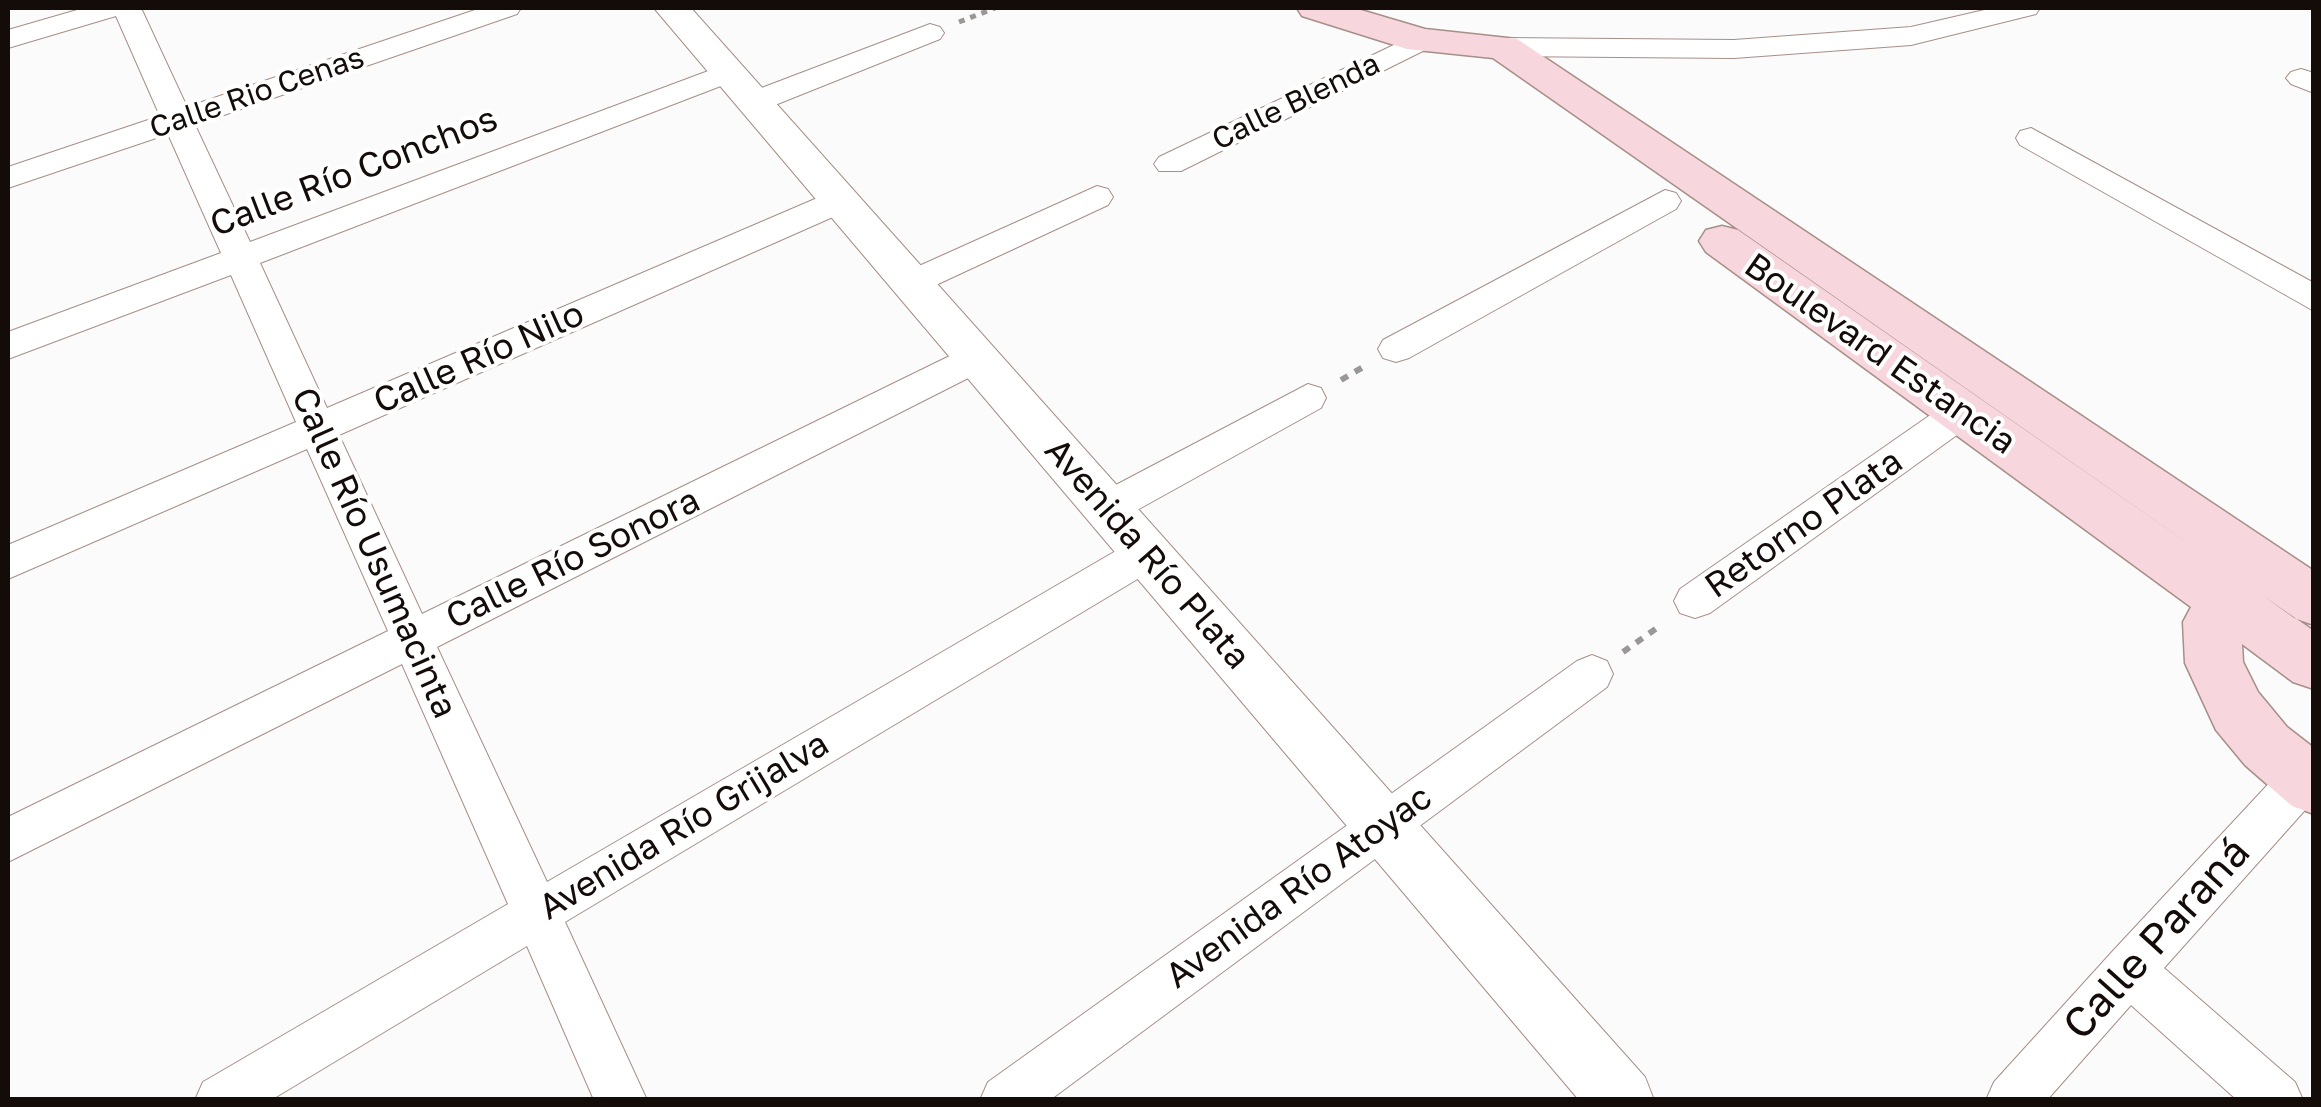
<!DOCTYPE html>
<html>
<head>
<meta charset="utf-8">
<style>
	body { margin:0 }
	#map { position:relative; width:2321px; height:1107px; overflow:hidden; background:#fbfbfb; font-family:"Golos Text",sans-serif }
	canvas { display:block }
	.frame { position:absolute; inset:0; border:10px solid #140c09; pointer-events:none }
</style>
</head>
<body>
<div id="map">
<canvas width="2321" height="1107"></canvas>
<div class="frame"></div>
</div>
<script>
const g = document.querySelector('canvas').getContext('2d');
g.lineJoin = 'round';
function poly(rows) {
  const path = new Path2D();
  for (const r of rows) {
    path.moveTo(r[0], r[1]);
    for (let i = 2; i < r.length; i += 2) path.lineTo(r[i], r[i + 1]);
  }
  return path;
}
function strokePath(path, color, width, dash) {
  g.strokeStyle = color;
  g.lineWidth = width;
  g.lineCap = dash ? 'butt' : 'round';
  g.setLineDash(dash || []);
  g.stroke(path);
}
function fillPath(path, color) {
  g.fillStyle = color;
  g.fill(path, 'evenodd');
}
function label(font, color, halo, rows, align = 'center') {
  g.font = font + ' "Golos Text",sans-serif';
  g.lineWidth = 8;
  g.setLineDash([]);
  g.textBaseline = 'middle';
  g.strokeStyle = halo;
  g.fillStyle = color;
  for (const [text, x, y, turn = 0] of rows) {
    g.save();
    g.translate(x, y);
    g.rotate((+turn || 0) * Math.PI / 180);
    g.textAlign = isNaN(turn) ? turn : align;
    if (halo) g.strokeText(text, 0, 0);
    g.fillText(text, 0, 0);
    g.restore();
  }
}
const minor = poly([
	[84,8,141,8,187,107,481,8,521,8,517,14,195,125,250,242,719,67,739,67,744,73,739,79,260,263,327,408,829,193,840,190,851,193,856,201,851,209,339,435,422,614,964,349,977,345,990,349,995,358,990,367,437,647,547,882,1133,541,1147,537,1161,541,1167,553,1161,565,565,922,647,1100,594,1100,527,946,271,1100,195,1100,203,1082,508,904,402,664,8,862,8,817,388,631,307,449,8,579,8,545,296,422,231,275,8,359,8,332,221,253,168,134,8,188,8,167,160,116,116,16,8,48,8,30,84,8],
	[1993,8,2040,8,2036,14,1911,45,1734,58,1503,56,1493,53,1489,47,1493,41,1503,38,1734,40,1911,27,1993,8],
	[930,24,940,27,944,33,940,39,765,109,743,109,739,102,743,95,930,24],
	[1421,32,1431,35,1435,41,1431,47,1181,171,1159,171,1154,164,1159,157,1421,32],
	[2301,69,2314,73,2314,93,2291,84,2286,78,2291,72,2301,69],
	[2031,128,2314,283,2314,311,2020,145,2016,138,2020,131,2031,128],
	[1097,186,1108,189,1113,197,1108,205,923,291,911,295,899,291,894,283,899,275,1097,186],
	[1665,190,1676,193,1681,201,1676,209,1409,358,1396,362,1383,358,1378,349,1383,340,1665,190],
	[1308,384,1321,388,1326,398,1321,408,1121,519,1107,524,1093,519,1087,508,1093,497,1308,384],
	[1962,398,1975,402,1980,412,1975,422,1710,613,1695,618,1680,613,1674,601,1680,589,1949,402,1962,398],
	[1592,655,1607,661,1613,674,1607,687,1050,1100,980,1100,988,1082,1577,661,1592,655],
	[2303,758,2314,762,2314,800,2164,968,2295,1082,2303,1100,2237,1100,2131,1005,2047,1100,1986,1100,1994,1082,2111,953,2287,764,2303,758]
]);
const tertiary = poly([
	[654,8,691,8,1645,1077,1654,1100,1579,1100,654,8]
]);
const secondary = poly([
	[1297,8,1354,8,1425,29,1517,39,2314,571,2314,625,2294,618,2262,595,2314,631,2314,689,2293,682,2242,644,2243,662,2258,692,2287,727,2314,748,2314,814,2292,806,2245,765,2216,730,2185,663,2183,622,2191,607,1706,252,1699,241,1706,230,1722,226,1738,230,2219,565,1493,58,1407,49,1302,16,1297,8]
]);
strokePath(minor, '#a68f87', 2);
strokePath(tertiary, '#a68f87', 2);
strokePath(secondary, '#a68f87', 3);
strokePath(poly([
	[959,22,995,8]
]), '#9b9796', 5, [6, 6]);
strokePath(poly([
	[1341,380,1365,366],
	[1623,652,1661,625]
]), '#9b9796', 6, [8, 8]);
fillPath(minor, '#fff');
fillPath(tertiary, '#fff');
fillPath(secondary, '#f8d6de');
label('30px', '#140c09', '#fff', [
	["Calle Rio Cenas",257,93,-19],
	["Calle Blenda",1296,102,-26]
]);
label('35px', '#140c09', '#fff', [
	["Calle Río Conchos",354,172,-21],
	["Boulevard Estancia",1880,354,35],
	["Calle Río Nilo",479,358,-24],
	["Retorno Plata",1804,524,-35],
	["Calle Río Usumacinta",374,553,66],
	["Avenida Río Plata",1147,554,49],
	["Calle Río Sonora",573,559,-26],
	["Avenida Río Grijalva",684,826,-31],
	["Avenida Río Atoyac",1299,887,-36]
]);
label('42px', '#140c09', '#fff', [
	["Calle Paraná",2157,939,-48]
]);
</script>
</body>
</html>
